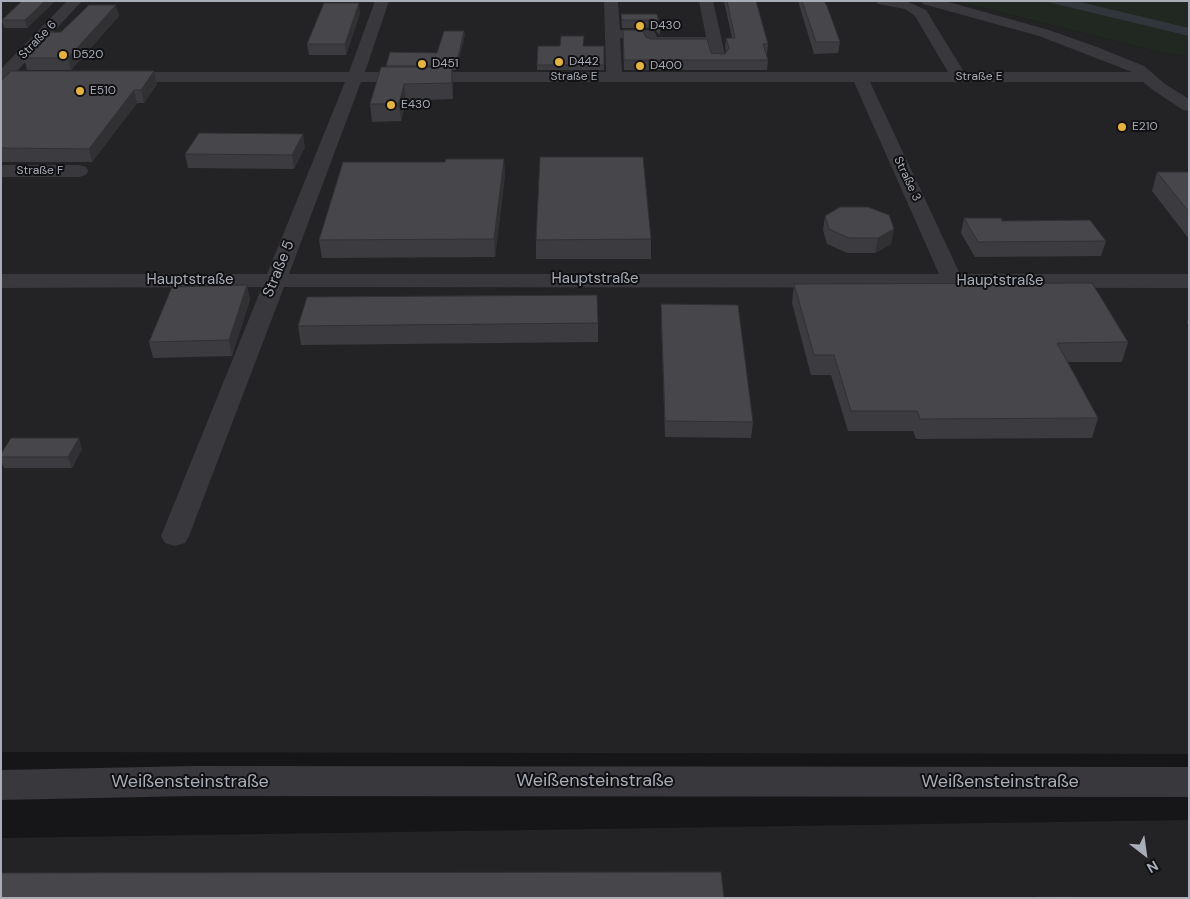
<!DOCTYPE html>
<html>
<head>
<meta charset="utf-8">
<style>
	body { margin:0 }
	#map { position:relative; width:1190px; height:899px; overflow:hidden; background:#161618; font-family:"DM Sans",sans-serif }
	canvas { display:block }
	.frame { position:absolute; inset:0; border:2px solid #a9adb7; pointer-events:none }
	.north { position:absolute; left:1120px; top:829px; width:50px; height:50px; -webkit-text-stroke:4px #111113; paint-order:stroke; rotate:150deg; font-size:14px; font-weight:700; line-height:20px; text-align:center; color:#a9adb7 }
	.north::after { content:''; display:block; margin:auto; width:18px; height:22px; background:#a9adb7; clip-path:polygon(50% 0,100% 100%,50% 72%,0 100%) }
</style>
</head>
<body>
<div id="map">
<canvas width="1190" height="899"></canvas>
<div class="frame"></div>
<div class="north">N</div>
</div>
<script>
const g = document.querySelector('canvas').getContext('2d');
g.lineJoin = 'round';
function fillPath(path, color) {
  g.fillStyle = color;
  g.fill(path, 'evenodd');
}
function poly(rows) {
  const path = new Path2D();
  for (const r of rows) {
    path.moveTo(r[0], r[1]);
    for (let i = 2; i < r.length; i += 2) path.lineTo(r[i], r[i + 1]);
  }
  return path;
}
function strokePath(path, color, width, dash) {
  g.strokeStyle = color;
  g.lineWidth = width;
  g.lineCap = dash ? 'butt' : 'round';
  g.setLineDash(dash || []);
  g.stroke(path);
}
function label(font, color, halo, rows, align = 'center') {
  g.font = font + ' "DM Sans",sans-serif';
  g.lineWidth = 4;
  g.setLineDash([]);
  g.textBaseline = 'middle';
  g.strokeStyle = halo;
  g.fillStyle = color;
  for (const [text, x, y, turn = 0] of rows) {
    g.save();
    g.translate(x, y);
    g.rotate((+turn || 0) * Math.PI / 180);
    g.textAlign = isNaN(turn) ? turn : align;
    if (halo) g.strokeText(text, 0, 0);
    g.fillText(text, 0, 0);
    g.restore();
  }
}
fillPath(poly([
	[1,1,955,1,1159,52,1189,57,1189,754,1,752],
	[1189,820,1189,898,1,898,1,838]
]), '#232225');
fillPath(poly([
	[955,1,1189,1,1189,57,1159,52]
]), '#212822');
fillPath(poly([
	[1044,1,1076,1,1189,28,1189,36]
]), '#2f373d');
fillPath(poly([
	[67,1,82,1,7,82,1,84,1,69,67,1],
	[375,1,389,1,365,72,606,72,604,1,618,1,620,30,649,30,654,31,657,37,706,37,699,1,713,1,726,59,724,62,712,62,708,47,651,47,646,45,643,38,620,38,622,72,948,72,915,16,905,9,878,4,876,1,906,1,926,10,964,72,1132,72,1039,36,923,4,921,1,945,1,1049,30,1097,47,1144,66,1165,84,1189,99,1189,111,1183,110,1153,90,1143,82,870,82,960,274,1189,274,1189,288,284,287,189,536,185,543,175,546,165,543,161,536,262,287,1,288,1,274,267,274,345,82,119,82,113,80,111,77,113,74,119,72,349,72,375,1],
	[361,82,854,82,939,274,289,274,361,82],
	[1,165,79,165,86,167,88,171,86,175,79,177,1,177,1,165],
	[193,766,1189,767,1189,797,193,796,1,800,1,770,193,766]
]), '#38383d');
fillPath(poly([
	[22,1,55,1,27,28,4,28,2,20],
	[724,1,756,1,768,44,767,54,766,54,768,60,767,70,624,70,623,30,651,39,711,53,725,54,726,51,725,48,726,38,732,38],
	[798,1,824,1,840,42,838,53,814,54],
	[360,13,346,55,309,55,307,44],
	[621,14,657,14,660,27,660,35,654,29,649,28,622,28],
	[119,16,71,70,27,70,24,58,61,32],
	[464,31,465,35,456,70,452,70,453,99,406,101,401,121,372,122,370,104,386,67,386,66,437,53],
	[584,46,604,46,604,70,537,70,537,65],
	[154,71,157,84,144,103,137,103,92,162,1,162,1,81],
	[305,147,294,169,188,168,185,154],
	[504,159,505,176,495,257,322,258,319,240],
	[1157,172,1189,172,1189,239,1152,191],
	[825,216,894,229,891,244,875,253,847,253,827,244,823,230],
	[964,218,1002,221,1106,241,1101,256,975,257,961,233],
	[651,239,651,259,536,259,536,240],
	[794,284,1128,342,1122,362,1068,362,1098,418,1092,438,916,439,913,431,848,431,831,375,811,375,792,303],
	[247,285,250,300,232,356,153,358,149,342],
	[661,304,753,422,751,438,665,437,661,320],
	[1189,317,1189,328,1187,322],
	[598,323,598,342,301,345,298,326],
	[82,449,72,468,4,468,1,461,1,454]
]), '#3c3c40');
fillPath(poly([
	[45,1,55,1,27,28,25,20],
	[359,3,360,13,346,55,345,44],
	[116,5,119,16,71,70,68,58],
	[464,31,465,35,456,70,456,66],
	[452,67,453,84,453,99,452,83],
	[154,71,157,84,144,103,141,90],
	[404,84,406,101,401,121,399,104],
	[134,90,137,103,92,162,89,149],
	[303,134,305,147,294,169,292,155],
	[504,159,505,176,495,257,494,239],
	[894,229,891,244,875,253,878,238],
	[247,285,250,300,232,356,229,340],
	[79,438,82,449,72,468,68,457]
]), '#313134');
const building = poly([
	[22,1,45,1,25,20,2,20,22,1],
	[727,1,756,1,768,44,763,44,768,60,624,60,623,30,642,30,646,37,651,39,707,39,711,53,725,54,729,48,726,38,735,38,727,1],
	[802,1,824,1,827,6,840,42,816,42,802,1],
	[324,3,359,3,345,44,307,44,324,3],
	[89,5,116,5,68,58,24,58,49,32,61,32,89,5],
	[621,14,657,14,660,27,655,21,650,20,622,20,621,14],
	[444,31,464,31,456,66,386,66,390,52,437,53,444,31],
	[561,36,584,36,583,46,604,46,604,65,537,65,538,46,560,46,561,36],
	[381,67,452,67,452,83,404,84,399,104,370,104,381,67],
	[11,71,154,71,141,90,134,90,89,149,1,148,1,81,11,71],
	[199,133,303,134,292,155,185,154,199,133],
	[540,157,643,157,651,239,536,240,540,157],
	[446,159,504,159,494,239,319,240,343,162,445,162,446,159],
	[1157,172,1189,172,1189,212,1157,172],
	[840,207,868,207,889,215,894,229,878,238,849,238,829,229,825,216,840,207],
	[964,218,1001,218,1002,221,1090,220,1106,241,978,242,964,218],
	[1092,283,1128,342,1057,343,1098,418,920,419,917,411,851,411,834,355,814,355,794,284,1092,283],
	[247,285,229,340,149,342,172,287,247,285],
	[597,295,598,323,298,326,307,297,597,295],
	[661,304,738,305,753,422,665,421,661,304],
	[11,438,79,438,68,457,1,457,1,454,11,438],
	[721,872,724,898,1,898,1,873,721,872],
	[1038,897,1160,898,1038,898,1038,897]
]);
fillPath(building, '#46464b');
strokePath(building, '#313134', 1);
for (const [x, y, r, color] of [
	[640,26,5,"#e7b340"],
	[63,55,5,"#e7b340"],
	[559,62,5,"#e7b340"],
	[422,64,5,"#e7b340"],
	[640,66,5,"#e7b340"],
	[80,91,5,"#e7b340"],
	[391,105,5,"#e7b340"],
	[1122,127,5,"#e7b340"]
]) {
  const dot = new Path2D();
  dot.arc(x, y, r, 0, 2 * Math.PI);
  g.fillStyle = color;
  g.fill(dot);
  strokePath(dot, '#111113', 2);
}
label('12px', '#a9adb7', '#111113', [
	["D430",650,26],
	["D520",73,55],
	["D442",569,62],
	["D451",432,64],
	["D400",650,66],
	["E510",90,91],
	["E430",401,105],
	["E210",1132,127]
], 'left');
label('12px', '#a9adb7', '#111113', [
	["Straße 6",38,40,-46],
	["Straße E",574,77],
	["Straße E",979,77],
	["Straße F",40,171],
	["Straße 3",907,179,65]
]);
label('15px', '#a9adb7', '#111113', [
	["Straße 5",279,269,-68],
	["Hauptstraße",595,279],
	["Hauptstraße",190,280],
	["Hauptstraße",1000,281]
]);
label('18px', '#a9adb7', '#111113', [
	["Weißensteinstraße",595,781],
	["Weißensteinstraße",190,782],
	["Weißensteinstraße",1000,782]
]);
</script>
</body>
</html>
